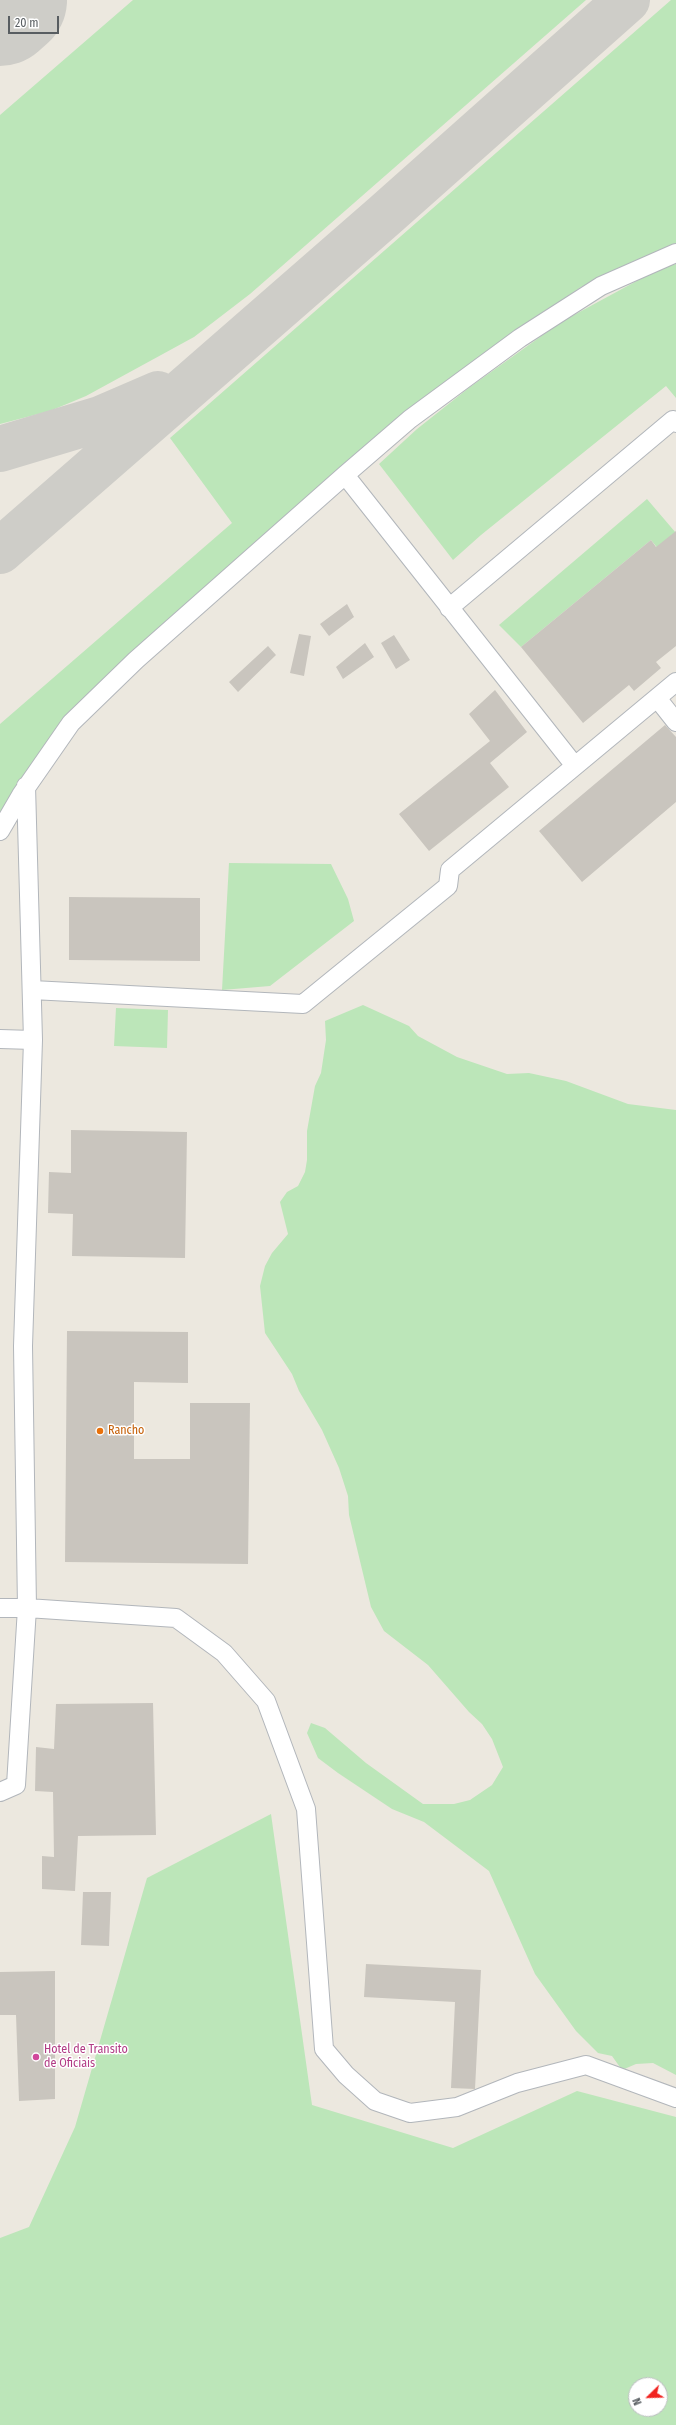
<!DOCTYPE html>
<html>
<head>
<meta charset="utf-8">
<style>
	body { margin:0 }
	#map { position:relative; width:676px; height:2425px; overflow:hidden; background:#ece8df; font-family:"Fira Sans Condensed",sans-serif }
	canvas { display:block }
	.north { position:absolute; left:628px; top:2377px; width:40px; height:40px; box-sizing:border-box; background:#fff; border:1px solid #bcbec0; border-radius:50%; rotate:247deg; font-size:11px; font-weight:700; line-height:16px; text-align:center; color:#585d61 }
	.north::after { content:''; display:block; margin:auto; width:14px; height:18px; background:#f12320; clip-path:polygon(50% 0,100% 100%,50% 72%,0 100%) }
	.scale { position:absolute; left:8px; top:16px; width:51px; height:18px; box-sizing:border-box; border:2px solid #585d61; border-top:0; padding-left:5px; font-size:12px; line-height:14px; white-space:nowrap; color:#585d61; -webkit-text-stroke:3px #fff; paint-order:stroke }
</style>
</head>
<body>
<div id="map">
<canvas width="676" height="2425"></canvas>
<div class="north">N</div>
<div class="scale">20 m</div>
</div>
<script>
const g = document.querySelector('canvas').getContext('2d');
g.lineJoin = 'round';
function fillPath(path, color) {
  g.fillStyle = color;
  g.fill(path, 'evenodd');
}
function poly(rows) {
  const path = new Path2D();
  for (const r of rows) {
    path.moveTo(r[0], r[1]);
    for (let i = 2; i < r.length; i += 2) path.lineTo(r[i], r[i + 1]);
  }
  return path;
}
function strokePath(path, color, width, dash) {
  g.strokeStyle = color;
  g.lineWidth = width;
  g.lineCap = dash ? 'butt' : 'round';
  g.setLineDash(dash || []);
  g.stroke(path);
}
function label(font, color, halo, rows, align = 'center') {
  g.font = font + ' "Fira Sans Condensed",sans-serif';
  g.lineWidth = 3;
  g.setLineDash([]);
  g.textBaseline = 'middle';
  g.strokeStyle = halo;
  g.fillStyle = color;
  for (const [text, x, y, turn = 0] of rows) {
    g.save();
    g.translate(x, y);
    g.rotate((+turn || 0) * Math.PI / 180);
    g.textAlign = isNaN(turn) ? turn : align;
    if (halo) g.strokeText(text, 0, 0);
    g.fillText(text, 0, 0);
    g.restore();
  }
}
fillPath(poly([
	[133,0,586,0,250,294,194,337,86,396,50,411,0,424,0,115],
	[671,0,676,0,676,247,581,287,478,358,155,644,26,786,0,837,0,724,232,523,170,438],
	[676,264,676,398,666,386,481,535,453,560,379,464,417,429,470,387,561,322,657,270],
	[647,499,676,533,676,571,651,540,521,647,499,625],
	[229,863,331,864,348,899,354,921,270,986,222,990],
	[363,1005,409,1026,418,1036,457,1057,507,1074,529,1073,566,1081,628,1104,676,1110,676,2075,653,2063,636,2064,622,2070,612,2056,598,2053,576,2031,535,1974,489,1871,424,1822,392,1809,338,1773,318,1758,307,1733,311,1723,325,1728,366,1763,423,1804,454,1804,470,1800,492,1785,503,1767,492,1739,482,1724,469,1712,428,1665,384,1631,371,1607,349,1515,348,1496,339,1468,322,1430,299,1391,292,1374,265,1333,260,1286,265,1266,272,1253,288,1234,280,1202,287,1192,298,1186,305,1172,307,1160,307,1131,315,1086,321,1073,326,1040,325,1021],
	[116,1008,168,1010,167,1048,114,1046],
	[271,1814,312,2105,453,2148,577,2091,676,2117,676,2425,0,2425,0,2238,29,2227,75,2127,147,1878],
	[636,2385,660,2385,660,2409,636,2409]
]), '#bce6b9');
strokePath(poly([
	[0,449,100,419,158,394],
	[0,551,384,216,627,0]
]), '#cecdc8', 46);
strokePath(poly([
	[0,8,9,0]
]), '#cecdc8', 116);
fillPath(poly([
	[676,531,676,646,656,662,661,668,634,691,629,685,583,723,521,647,651,540,656,547],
	[347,604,354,617,329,636,320,624],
	[299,634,311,636,304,676,290,673],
	[394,635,410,660,396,669,381,643],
	[365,643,374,657,343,679,336,667],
	[268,646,276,655,238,692,229,682],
	[495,690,527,732,490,763,509,787,429,851,399,814,490,741,469,714],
	[665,725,676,737,676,802,582,882,539,831],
	[69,897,200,898,200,961,69,960],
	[71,1130,187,1132,185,1258,72,1256,73,1214,48,1213,49,1172,71,1173],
	[67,1331,188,1332,188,1383,134,1382,134,1459,190,1459,190,1403,250,1403,248,1564,65,1562],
	[153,1703,156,1835,78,1836,75,1891,42,1889,42,1856,54,1857,53,1792,35,1791,36,1747,54,1749,56,1704],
	[83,1892,111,1892,109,1946,81,1945],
	[366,1964,481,1970,475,2089,451,2088,455,2002,364,1997],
	[55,1971,55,2099,19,2101,16,2015,0,2015,0,1972]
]), '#c9c5be');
const minor = poly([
	[345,475,575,766],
	[449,608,673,420,676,423],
	[657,698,676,722],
	[0,831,21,795,71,723,136,660,345,475,410,419,520,338,601,286,676,253],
	[32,990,303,1004,448,886,450,870,676,682],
	[0,1039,33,1040,26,786],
	[0,1608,27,1608,176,1618,224,1653,266,1701,306,1809,324,2049,346,2075,375,2101,410,2113,457,2107,517,2083,586,2065,676,2098],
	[0,1792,16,1785,27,1608,23,1346,33,1040]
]);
strokePath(minor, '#b2b6bb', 20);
strokePath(minor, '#fff', 18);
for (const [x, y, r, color] of [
	[100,1431,4,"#e8710a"],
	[36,2057,4,"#d1479c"]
]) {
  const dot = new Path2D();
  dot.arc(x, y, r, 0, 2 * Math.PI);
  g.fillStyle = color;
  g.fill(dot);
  strokePath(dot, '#fff', 1.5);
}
label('12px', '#c56008', '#fff', [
	["Rancho",108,1431]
], 'left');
label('12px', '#b23c85', '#fff', [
	["Hotel de Transito",44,2050],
	["de Oficiais",44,2064]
], 'left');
</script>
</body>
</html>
